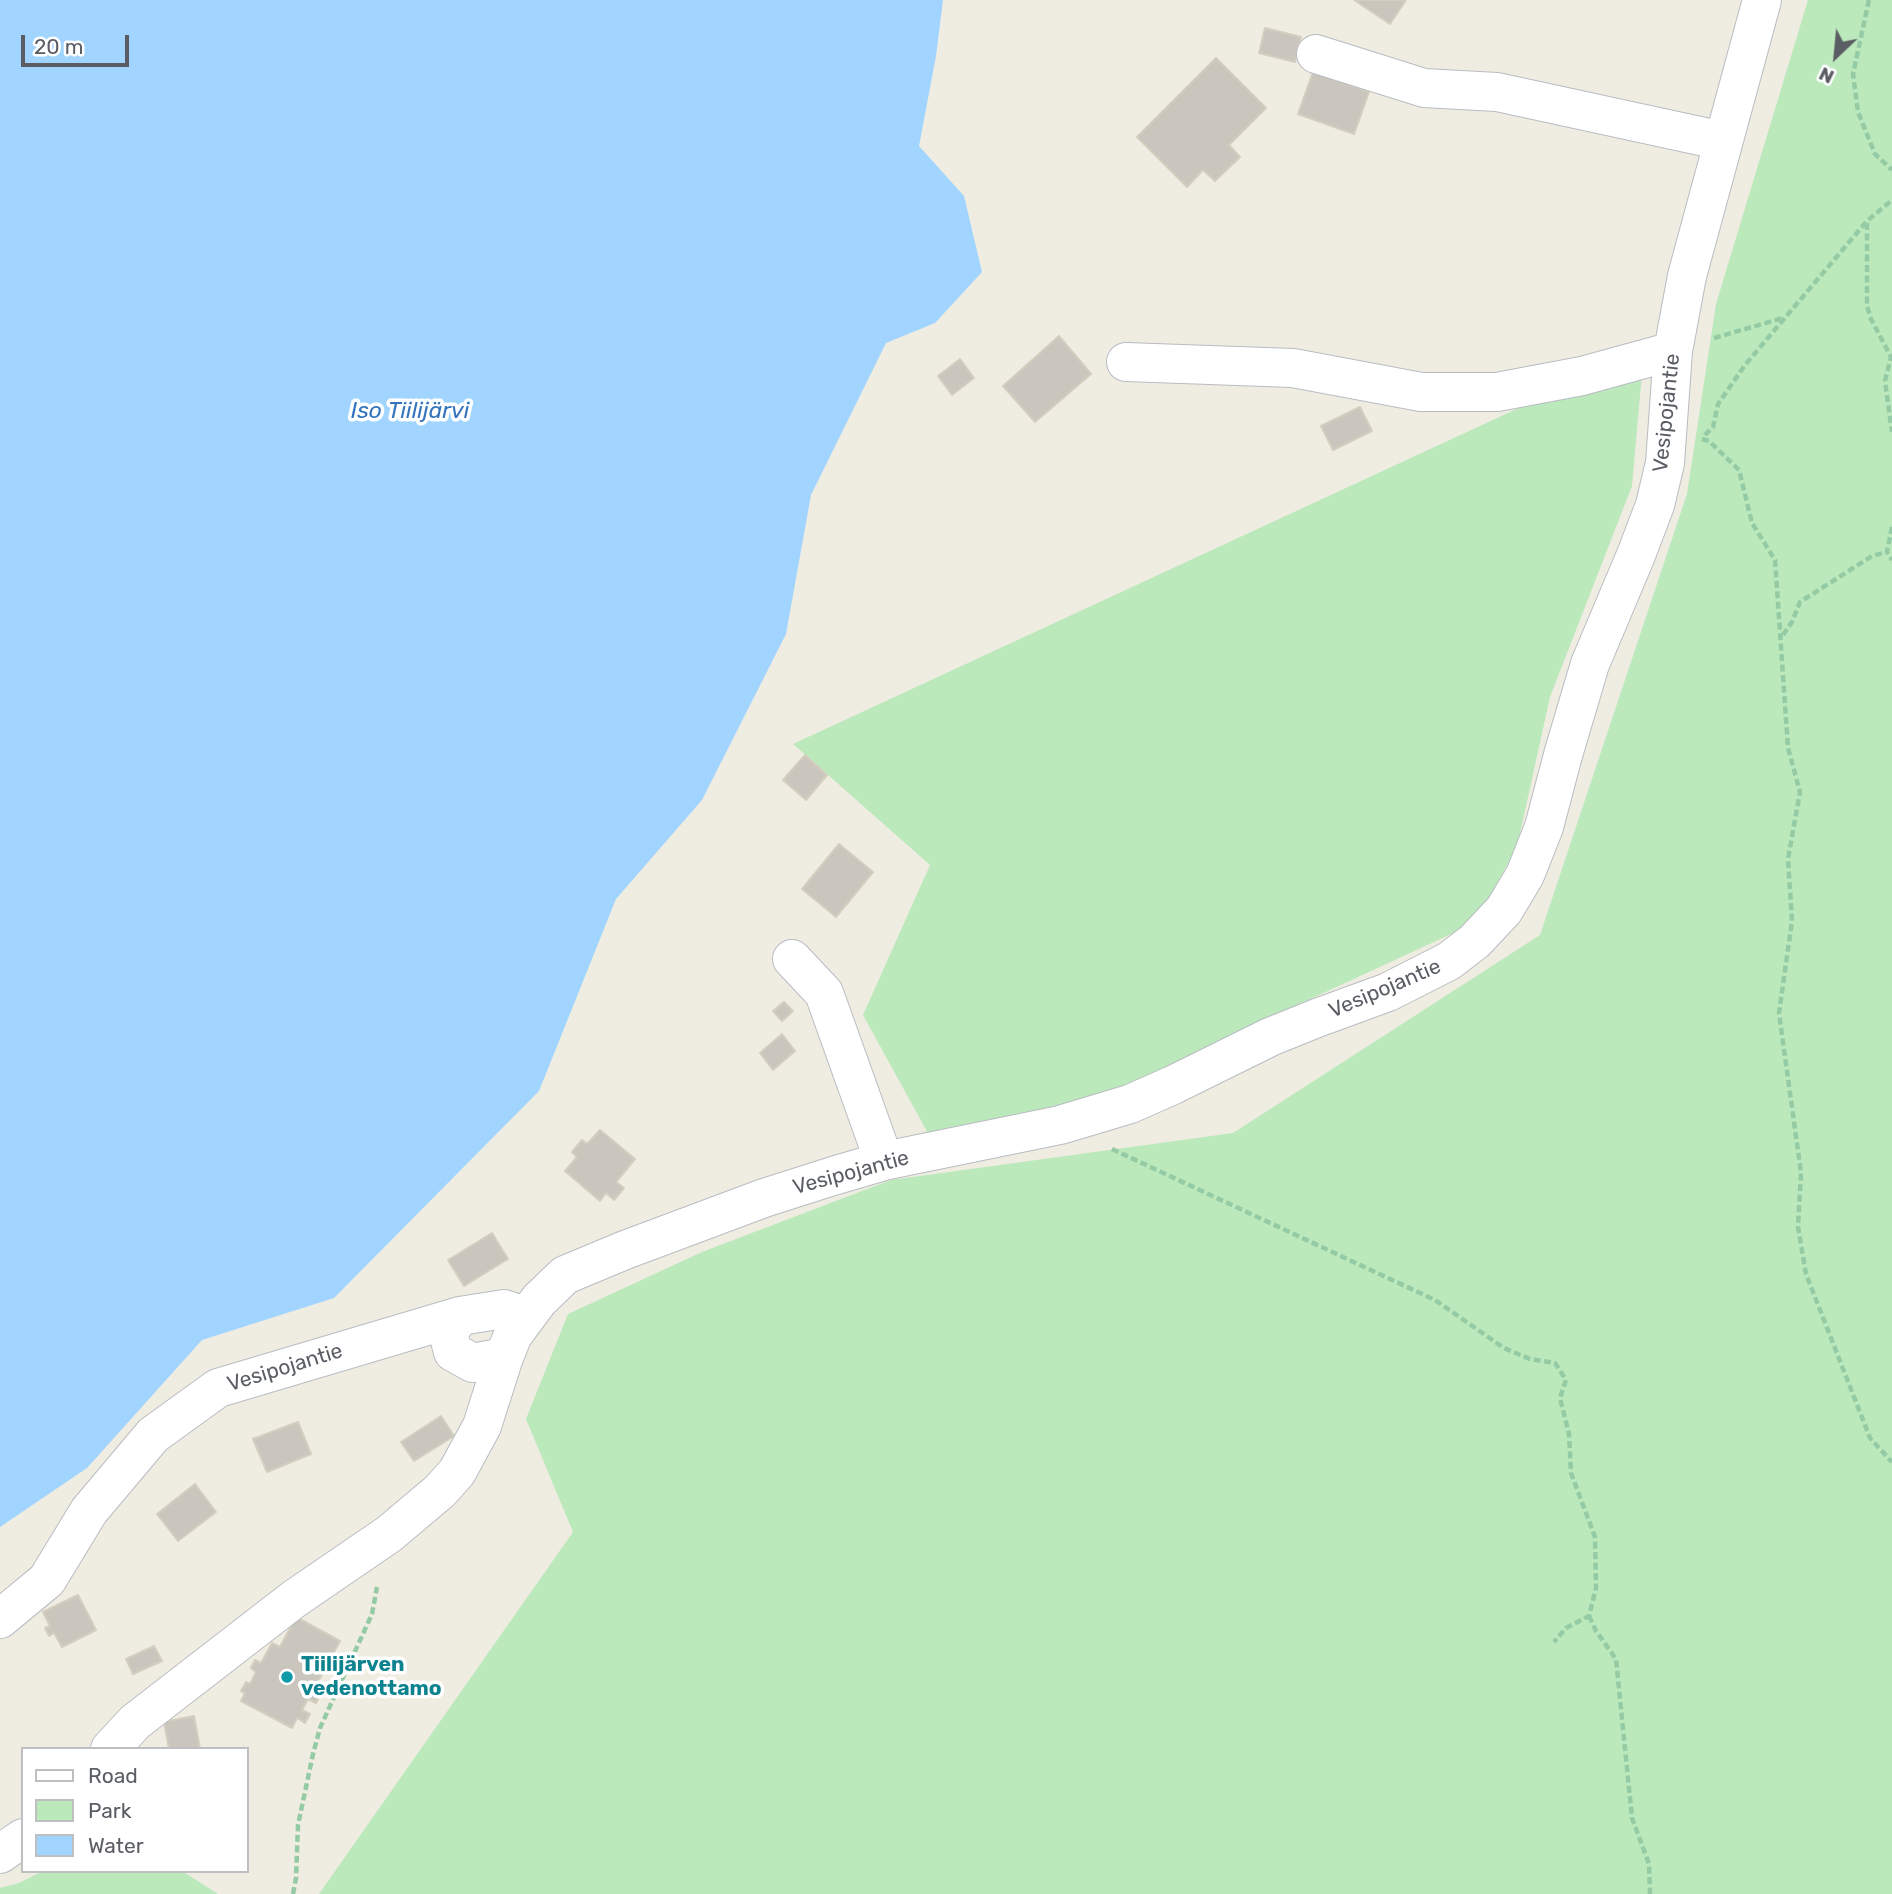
<!DOCTYPE html>
<html>
<head>
<meta charset="utf-8">
<style>
	body { margin:0 }
	#map { position:relative; width:1892px; height:1894px; overflow:hidden; background:#efece1; font-family:Rubik,sans-serif }
	canvas { display:block }
	.legend { position:absolute; left:21px; top:1747px; width:228px; height:126px; box-sizing:border-box; background:#fff; border:2px solid #bdbfc1; margin:0; padding:9px 12px; list-style:none; font-size:21px; color:#5a5e64 }
	.legend li { display:flex; align-items:center; gap:14px; height:35px }
	.legend b { width:35px; border:2px solid #bdbfc1 }
	.north { position:absolute; left:1801px; top:21px; width:70px; height:70px; -webkit-text-stroke:5px #fff; paint-order:stroke; rotate:206deg; font-size:19px; font-weight:700; line-height:28px; text-align:center; color:#5a5e64 }
	.north::after { content:''; display:block; margin:auto; width:24px; height:32px; background:#5a5e64; clip-path:polygon(50% 0,100% 100%,50% 72%,0 100%) }
	.scale { position:absolute; left:21px; top:35px; width:108px; height:32px; box-sizing:border-box; border:4px solid #5a5e64; border-top:0; padding-left:9px; font-size:21px; line-height:24px; white-space:nowrap; color:#5a5e64; -webkit-text-stroke:5px #fff; paint-order:stroke }
</style>
</head>
<body>
<div id="map">
<canvas width="1892" height="1894"></canvas>
<ul class="legend">
<li><b style="height:9px;background:#fff"></b>Road</li>
<li><b style="height:19px;background:#bbe9bc"></b>Park</li>
<li><b style="height:19px;background:#a1d5ff"></b>Water</li>
</ul>
<div class="north">N</div>
<div class="scale">20 m</div>
</div>
<script>
const g = document.querySelector('canvas').getContext('2d');
g.lineJoin = 'round';
function fillPath(path, color) {
  g.fillStyle = color;
  g.fill(path, 'evenodd');
}
function poly(rows) {
  const path = new Path2D();
  for (const r of rows) {
    path.moveTo(r[0], r[1]);
    for (let i = 2; i < r.length; i += 2) path.lineTo(r[i], r[i + 1]);
  }
  return path;
}
function strokePath(path, color, width, dash) {
  g.strokeStyle = color;
  g.lineWidth = width;
  g.lineCap = dash ? 'butt' : 'round';
  g.setLineDash(dash || []);
  g.stroke(path);
}
function label(font, color, halo, rows, align = 'center') {
  g.font = font + ' Rubik,sans-serif';
  g.lineWidth = 7;
  g.setLineDash([]);
  g.textBaseline = 'middle';
  g.strokeStyle = halo;
  g.fillStyle = color;
  for (const [text, x, y, turn = 0] of rows) {
    g.save();
    g.translate(x, y);
    g.rotate((+turn || 0) * Math.PI / 180);
    g.textAlign = isNaN(turn) ? turn : align;
    if (halo) g.strokeText(text, 0, 0);
    g.fillText(text, 0, 0);
    g.restore();
  }
}
fillPath(poly([
	[1808,0,1892,0,1892,1894,319,1894,573,1532,526,1419,568,1314,702,1252,891,1180,1233,1133,1540,935,1687,494,1716,304],
	[1644,350,1632,486,1550,697,1517,847,1475,923,1278,1014,1122,1089,930,1137,863,1015,930,865,793,744],
	[43,1871,182,1871,218,1894,0,1894,0,1888,19,1883]
]), '#bbe9bc');
fillPath(poly([
	[0,0,943,0,936,56,919,146,964,196,982,272,935,323,886,343,811,495,786,634,702,800,616,899,539,1091,334,1298,202,1340,87,1468,0,1527]
]), '#a1d5ff');
const building = poly([
	[1354,0,1406,0,1390,24,1354,0],
	[1265,28,1301,37,1295,62,1259,53,1265,28],
	[1216,58,1266,108,1229,145,1240,157,1215,181,1203,170,1187,187,1137,137,1216,58],
	[1313,72,1369,92,1354,134,1298,114,1313,72],
	[1059,336,1091,374,1035,422,1003,386,1059,336],
	[960,359,974,378,952,395,938,376,960,359],
	[1360,407,1372,431,1333,450,1321,426,1360,407],
	[805,755,827,775,806,800,783,780,805,755],
	[839,844,873,872,836,917,802,889,839,844],
	[784,1002,793,1011,782,1021,773,1011,784,1002],
	[782,1034,795,1051,773,1070,760,1053,782,1034],
	[600,1130,635,1159,616,1182,624,1188,614,1200,606,1193,600,1201,565,1171,577,1157,572,1152,582,1140,587,1144,600,1130],
	[492,1233,508,1259,464,1286,448,1260,492,1233],
	[441,1416,454,1436,414,1461,401,1442,441,1416],
	[298,1422,311,1454,267,1472,253,1439,298,1422],
	[195,1484,216,1512,178,1541,157,1514,195,1484],
	[78,1595,96,1630,62,1647,54,1633,49,1636,45,1628,50,1626,43,1612,78,1595],
	[296,1617,340,1641,313,1691,320,1695,316,1703,308,1699,302,1710,310,1714,305,1723,297,1718,292,1728,241,1701,245,1693,241,1691,246,1682,250,1684,256,1672,251,1668,255,1660,261,1663,272,1643,280,1647,296,1617],
	[154,1646,162,1661,133,1674,126,1659,154,1646],
	[194,1716,200,1749,169,1749,164,1722,194,1716]
]);
fillPath(building, '#cac6be');
strokePath(building, '#d4cebf', 2);
const minor = poly([
	[1316,54,1424,88,1497,92,1723,141],
	[1126,362,1293,368,1421,392,1497,392,1582,376,1673,351],
	[792,959,824,993,884,1161],
	[504,1357,473,1363,453,1352,448,1333,460,1316,504,1309,525,1316],
	[0,1619,47,1580,89,1511,153,1435,218,1388,460,1316],
	[110,1749,135,1722,294,1599,389,1534,440,1491,457,1472,482,1426,504,1357,513,1335,539,1300,565,1275,625,1250,764,1198,833,1176,884,1161,1060,1125,1130,1104,1173,1085,1270,1037,1317,1018,1388,992,1449,961,1475,941,1504,910,1525,875,1544,827,1563,755,1590,664,1636,555,1655,505,1665,463,1673,351,1687,276,1762,0],
	[0,1854,23,1838]
]);
strokePath(minor, '#b9bcc2', 40);
strokePath(poly([
	[1869,0,1853,74,1858,112,1875,154,1892,170],
	[1867,223,1867,306,1871,319,1891,357,1885,381,1892,432],
	[1714,338,1783,318],
	[1705,435,1713,427,1718,404,1745,365,1867,221,1892,200],
	[1702,439,1709,441,1739,470,1752,523,1775,560,1788,748,1800,792,1788,859,1792,921,1779,1013,1801,1173,1798,1227,1806,1274,1870,1438,1892,1462],
	[1892,527,1887,552,1892,560],
	[1783,635,1792,622,1800,602,1872,556,1887,552],
	[1112,1149,1435,1300,1504,1348,1530,1359,1555,1363,1566,1380,1560,1398,1569,1434,1571,1473,1595,1537,1596,1588,1589,1616,1566,1628,1554,1642],
	[1589,1616,1596,1631,1616,1659,1632,1818,1649,1864,1650,1894],
	[293,1894,296,1878,298,1825,313,1754,320,1728,372,1614,377,1587]
]), '#94caa4', 4.5, [7, 3.5]);
strokePath(minor, '#fff', 38);
for (const [x, y, r, color] of [
	[287,1677,7,"#0f9aa8"]
]) {
  const dot = new Path2D();
  dot.arc(x, y, r, 0, 2 * Math.PI);
  g.fillStyle = color;
  g.fill(dot);
  strokePath(dot, '#fff', 2.5);
}
label('21px', '#5a5e64', '#fff', [
	["Vesipojantie",1667,413,-84],
	["Vesipojantie",1385,989,-23],
	["Vesipojantie",851,1173,-15],
	["Vesipojantie",285,1368,-17]
]);
label('bold 21px', '#0d838f', '#fff', [
	["Tiilijärven",301,1665],
	["vedenottamo",301,1689]
], 'left');
label('italic 23px', '#3374bc', '#fff', [
	["Iso Tiilijärvi",410,411]
]);
</script>
</body>
</html>
